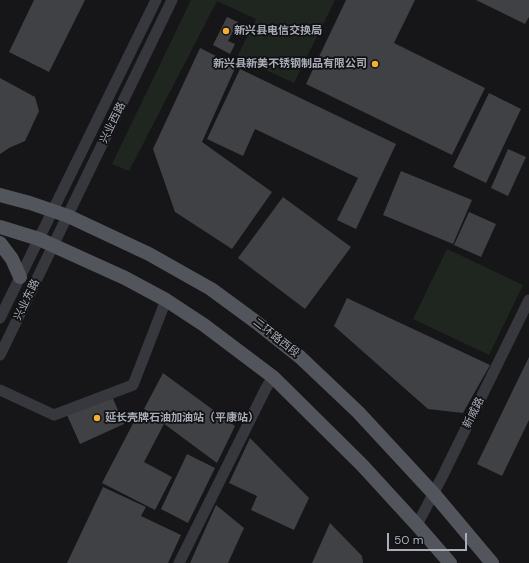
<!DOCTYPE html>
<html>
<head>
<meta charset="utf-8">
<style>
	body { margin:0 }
	#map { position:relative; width:529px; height:563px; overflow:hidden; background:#161618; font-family:"DM Sans",sans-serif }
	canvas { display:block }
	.scale { position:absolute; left:387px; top:533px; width:80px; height:18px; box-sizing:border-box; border:2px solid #a8adb8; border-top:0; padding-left:5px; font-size:12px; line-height:14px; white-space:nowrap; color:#a8adb8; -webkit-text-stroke:3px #111113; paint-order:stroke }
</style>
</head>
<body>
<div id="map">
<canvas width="529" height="563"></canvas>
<div class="scale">50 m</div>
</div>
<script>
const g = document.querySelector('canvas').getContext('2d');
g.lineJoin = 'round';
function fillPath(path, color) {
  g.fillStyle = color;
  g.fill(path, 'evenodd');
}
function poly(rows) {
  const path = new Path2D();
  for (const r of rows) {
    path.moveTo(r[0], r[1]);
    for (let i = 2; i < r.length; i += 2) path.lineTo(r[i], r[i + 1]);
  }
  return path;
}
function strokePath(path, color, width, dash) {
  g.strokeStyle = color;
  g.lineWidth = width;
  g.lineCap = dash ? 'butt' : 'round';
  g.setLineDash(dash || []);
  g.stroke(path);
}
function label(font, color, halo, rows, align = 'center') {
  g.font = font + ' "DM Sans","Noto Sans SC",sans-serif';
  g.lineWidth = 3.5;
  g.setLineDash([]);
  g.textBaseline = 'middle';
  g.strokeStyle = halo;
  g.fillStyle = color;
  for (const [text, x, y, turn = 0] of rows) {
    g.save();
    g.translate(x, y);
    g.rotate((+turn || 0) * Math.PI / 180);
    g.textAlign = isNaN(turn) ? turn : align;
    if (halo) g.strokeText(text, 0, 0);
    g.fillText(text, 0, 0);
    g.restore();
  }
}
fillPath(poly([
	[191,0,335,0,294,83,237,57,256,19,217,1,129,171,112,164],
	[447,249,523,285,489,355,413,319]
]), '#1e261f');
fillPath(poly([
	[34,0,85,0,49,72,9,52],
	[346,0,415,0,394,43,485,88,452,155,306,84],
	[476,0,529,0,529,17,525,24],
	[227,17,238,22,228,41,235,44,230,54,213,45],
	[200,48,236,66,202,142,272,192,232,249,175,212,153,149],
	[240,69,396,144,356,229,337,220,358,178,255,129,243,156,207,139],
	[0,78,35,97,39,111,25,141,9,148,0,154],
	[489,93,521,109,486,183,453,167],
	[508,149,526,157,508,196,491,188],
	[401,171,472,200,453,244,383,215],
	[283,197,351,247,305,309,238,258],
	[469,212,496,224,481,257,454,245],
	[347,298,490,365,463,413,428,409,334,326],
	[529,357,529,420,502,476,477,464],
	[163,373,235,426,217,463,144,409],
	[111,394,124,424,80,444,67,415],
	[139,412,164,424,144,462,172,477,155,510,102,483],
	[250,438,309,498,294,530,251,510,257,496,229,483],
	[187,454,215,468,188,523,161,509],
	[103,487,146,507,141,516,181,535,168,563,67,563],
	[216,505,244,528,228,563,190,563],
	[330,523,362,556,363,563,312,563]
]), '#404145');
strokePath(poly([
	[0,318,156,0],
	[0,355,172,0],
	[0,390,54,415,133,385,166,300],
	[417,525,442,477,529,300],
	[179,563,266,388,273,377]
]), '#37383d', 11);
strokePath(poly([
	[0,195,30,203,68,216,149,254,211,289,256,322,300,357,358,412,434,494,492,563],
	[0,227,39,239,125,278,166,300,204,325,273,377,362,465,417,525,450,563],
	[0,243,12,259,20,277]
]), '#53555c', 14);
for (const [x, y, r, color] of [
	[226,31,4,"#f2b134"],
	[375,64,4,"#f2b134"],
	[97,418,4,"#f2b134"]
]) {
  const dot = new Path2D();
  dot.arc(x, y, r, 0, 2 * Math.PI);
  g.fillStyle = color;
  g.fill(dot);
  strokePath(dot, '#111113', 1.5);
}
label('bold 11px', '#a8adb8', '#111113', [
	["新兴县电信交换局",234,31],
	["新兴县新美不锈钢制品有限公司",367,64,"right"],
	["延长壳牌石油加油站（平康站）",105,418]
], 'left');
label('11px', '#a8adb8', '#111113', [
	["兴业西路",113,123,-64],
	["兴业东路",27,300,-64],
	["二环路西段",276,338,38],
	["新威路",474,413,-64]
]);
</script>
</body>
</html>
